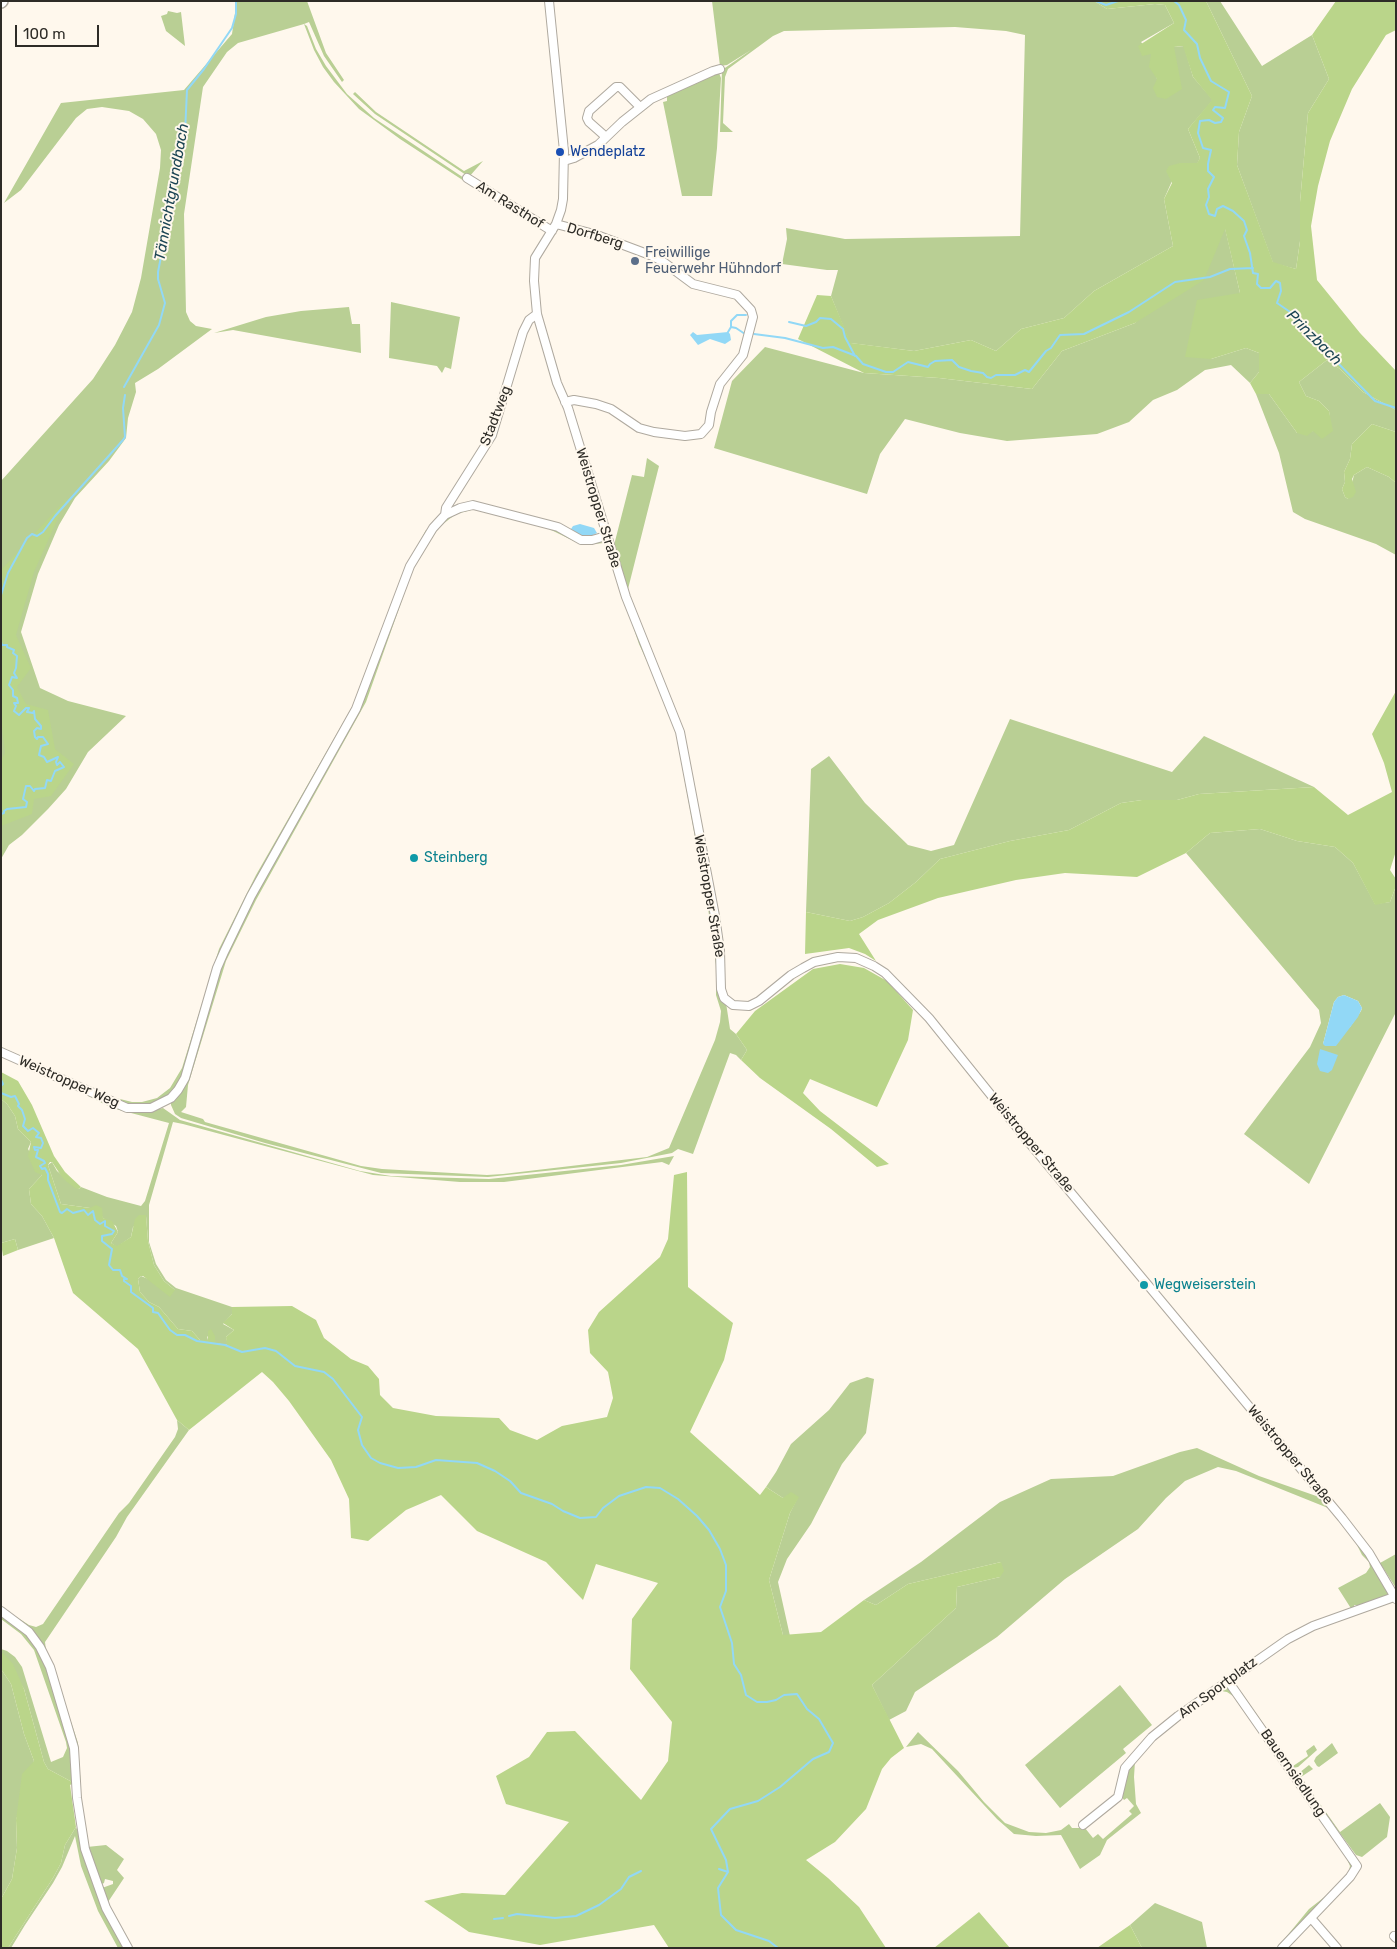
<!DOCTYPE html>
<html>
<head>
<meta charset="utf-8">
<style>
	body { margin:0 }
	#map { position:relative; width:1397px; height:1949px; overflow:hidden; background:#fff8ed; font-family:Rubik,sans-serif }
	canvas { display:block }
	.frame { position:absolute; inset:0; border:2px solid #2e2c27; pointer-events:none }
	.scale { position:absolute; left:15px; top:25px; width:84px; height:22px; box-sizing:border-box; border:2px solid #2e2c27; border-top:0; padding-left:6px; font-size:15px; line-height:18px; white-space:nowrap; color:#2e2c27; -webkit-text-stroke:4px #fff8ed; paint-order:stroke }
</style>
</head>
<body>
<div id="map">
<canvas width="1397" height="1949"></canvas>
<div class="frame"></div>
<div class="scale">100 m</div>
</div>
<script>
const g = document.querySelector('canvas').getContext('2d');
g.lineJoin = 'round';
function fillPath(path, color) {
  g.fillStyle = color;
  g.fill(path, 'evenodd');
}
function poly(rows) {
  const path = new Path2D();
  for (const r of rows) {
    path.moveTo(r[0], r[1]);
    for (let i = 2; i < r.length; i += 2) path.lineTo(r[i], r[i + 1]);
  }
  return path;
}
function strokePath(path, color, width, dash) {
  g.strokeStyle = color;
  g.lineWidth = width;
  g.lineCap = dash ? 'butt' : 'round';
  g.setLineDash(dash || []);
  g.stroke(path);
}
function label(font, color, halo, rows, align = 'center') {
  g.font = font + ' Rubik,sans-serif';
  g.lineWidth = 4;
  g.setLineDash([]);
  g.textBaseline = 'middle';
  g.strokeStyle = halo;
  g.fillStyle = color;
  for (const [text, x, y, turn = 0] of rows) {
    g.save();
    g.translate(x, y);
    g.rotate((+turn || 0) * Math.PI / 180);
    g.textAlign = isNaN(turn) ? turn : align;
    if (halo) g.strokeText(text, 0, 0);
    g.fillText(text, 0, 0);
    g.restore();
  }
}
fillPath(poly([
	[235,1,307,1,326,53,344,80,342,82,324,56,309,22,304,24,307,26,316,49,326,66,347,94,374,118,491,196,490,198,400,139,359,109,334,82,323,67,314,50,304,24,238,43,227,52,203,87,184,214,186,312,190,321,196,326,212,329,158,369,135,383,136,392,128,418,126,438,109,461,75,498,59,525,38,574,21,632,40,688,68,701,126,716,88,752,66,789,48,809,22,835,9,845,1,859,1,481,93,379,115,345,132,312,141,278,160,168,161,150,156,134,143,119,129,111,102,107,87,109,76,118,21,190,4,203,61,103,184,90,232,34,236,6],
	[712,1,1094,1,1107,9,1155,4,1165,5,1174,23,1141,42,1152,54,1157,79,1157,97,1174,47,1184,46,1193,77,1213,100,1188,129,1200,158,1197,164,1180,163,1164,199,1173,246,1094,291,1064,318,1021,329,996,351,971,340,914,351,850,343,831,296,838,270,827,270,782,264,787,239,786,228,845,239,1020,236,1025,35,1006,31,955,27,784,31,773,36,728,69,725,77,723,123,733,132,720,132,722,70,751,50,727,65,720,66],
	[1206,1,1220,1,1262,66,1312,35,1329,79,1308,113,1300,202,1300,241,1296,269,1273,263,1237,165,1239,132,1252,96],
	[168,11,177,13,181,12,185,46,166,31,161,16,167,14],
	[709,73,719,73,721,78,717,148,712,196,682,196,663,102,667,101,667,94],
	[355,92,376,112,464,171,483,161,469,177,375,114,353,94],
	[1225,228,1240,293,1211,359,1246,348,1259,353,1259,372,1250,383,1231,365,1205,370,1177,390,1153,400,1129,422,1097,434,1007,441,960,433,905,419,880,454,867,494,714,448,732,381,765,347,864,373,939,378,1032,389,1062,351,1135,323],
	[391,302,460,317,451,369,445,367,442,373,437,366,389,358],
	[349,307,352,324,360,324,361,353,233,330,214,333,266,317,301,311],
	[1327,360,1340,369,1363,392,1396,410,1396,432,1372,424,1352,444,1350,459,1344,472,1345,482,1342,489,1345,497,1348,499,1354,475,1367,467,1389,477,1396,483,1396,555,1376,544,1305,519,1293,512,1279,453,1256,394,1269,394,1297,433,1313,431,1330,420,1329,411,1319,401,1306,396,1299,382],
	[647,458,659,466,628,589,613,549,632,475,644,477],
	[479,508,604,543,582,545,547,528,478,510,471,510,456,514,439,527,413,569,366,702,256,900,226,961,188,1085,186,1107,181,1112,203,1119,205,1122,361,1166,382,1169,487,1175,503,1174,647,1157,669,1148,715,1040,720,1022,721,1011,716,995,716,965,708,908,676,733,665,701,639,644,605,543,675,722,713,918,730,1029,736,1034,747,1050,741,1060,736,1055,730,1053,693,1154,678,1149,672,1153,621,1163,488,1177,381,1173,265,1143,181,1118,175,1114,171,1105,171,1102,179,1092,219,968,252,899,337,748,412,568,442,520,466,509],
	[426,530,428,532,354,707,316,775,314,775,313,777,314,779,222,951,191,1053,188,1053,183,1076,172,1094,151,1106,129,1106,1,1049,1,1047,5,1049,112,1097,132,1102,142,1102,157,1098,170,1088,182,1068,219,949,256,875,352,707,398,586,408,563],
	[1010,719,1172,772,1204,736,1314,787,1199,794,1177,800,1142,800,1121,803,1069,830,1010,841,940,859,916,882,889,903,863,917,850,921,806,912,811,769,829,756,865,803,908,845,931,851,954,845],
	[1260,829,1297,841,1335,847,1353,863,1375,904,1390,902,1396,886,1396,1012,1309,1184,1244,1134,1310,1047,1321,1023,1319,1010,1186,853,1210,833],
	[1344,995,1358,1001,1362,1008,1361,1011,1350,1027,1323,1044,1334,1002,1338,997],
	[65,1084,114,1105,150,1111,163,1108,180,1120,360,1171,391,1176,489,1179,621,1165,674,1156,669,1165,662,1162,504,1182,460,1182,373,1175,183,1124,173,1122,149,1205,149,1242,156,1264,166,1280,176,1288,232,1307,232,1314,223,1324,234,1330,226,1337,228,1345,214,1343,207,1336,208,1340,200,1340,192,1331,178,1329,159,1307,149,1302,140,1292,138,1279,141,1276,175,1290,164,1281,154,1265,148,1241,146,1216,133,1227,131,1237,117,1247,111,1243,118,1232,116,1226,103,1218,101,1214,90,1208,61,1204,48,1165,52,1162,57,1171,79,1189,81,1187,107,1197,141,1206,145,1201,169,1123,112,1108],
	[1,1099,7,1104,15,1116,18,1129,31,1142,28,1149,42,1175,29,1189,31,1204,42,1216,54,1238,18,1250,15,1239,1,1243],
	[867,1377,874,1379,866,1433,842,1464,811,1524,787,1559,778,1582,790,1636,783,1635,769,1580,790,1513,798,1497,783,1498,766,1487,776,1472,791,1444,829,1410,850,1383],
	[177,1420,189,1430,127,1517,116,1537,45,1642,46,1650,53,1667,78,1743,81,1790,79,1789,70,1739,74,1783,48,1769,44,1762,24,1689,3,1654,1,1654,1,1649,7,1651,15,1657,22,1667,51,1762,63,1757,67,1748,66,1742,34,1650,21,1634,1,1619,1,1607,29,1625,36,1627,43,1624,119,1513,129,1503,175,1437,178,1429],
	[1197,1448,1259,1476,1322,1498,1368,1555,1387,1592,1388,1596,1358,1609,1357,1605,1354,1605,1355,1609,1352,1610,1338,1588,1366,1573,1370,1567,1369,1562,1362,1555,1354,1539,1339,1521,1328,1508,1236,1471,1218,1467,1185,1481,1166,1498,1138,1529,1065,1579,997,1637,915,1692,906,1711,889,1720,872,1685,956,1608,957,1587,1000,1577,1001,1562,908,1584,876,1605,864,1600,921,1562,1000,1502,1051,1479,1113,1476,1180,1452],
	[1396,1554,1396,1588,1380,1563],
	[1,1669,11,1684,24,1734,34,1761,16,1820,17,1848,12,1879,1,1899],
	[1235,1678,1237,1686,1293,1766,1308,1756,1306,1751,1314,1745,1317,1750,1298,1767,1293,1768,1233,1683],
	[1120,1685,1152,1725,1123,1749,1126,1753,1060,1808,1025,1765],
	[1226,1686,1228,1687,1241,1702,1350,1856,1353,1862,1352,1870,1349,1875,1279,1948,1277,1948,1309,1909,1327,1895,1348,1875,1350,1866,1346,1857,1287,1771,1233,1696,1227,1692,1221,1691,1212,1696,1179,1719,1144,1749,1135,1761,1134,1777,1136,1804,1141,1813,1107,1840,1100,1855,1080,1869,1061,1835,1036,1836,1014,1834,997,1819,932,1749,921,1744,906,1747,918,1732,958,1771,984,1802,1005,1823,1029,1832,1046,1833,1061,1830,1069,1824,1072,1828,1085,1828,1093,1838,1098,1834,1103,1839,1132,1814,1129,1811,1134,1806,1127,1798,1124,1800,1121,1796,1127,1769,1133,1760,1144,1747,1178,1718],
	[1332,1743,1338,1753,1319,1767,1317,1766,1314,1761,1316,1757],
	[1309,1765,1313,1769,1301,1777,1340,1832,1380,1803,1390,1817,1387,1837,1362,1857,1356,1855,1300,1779,1299,1773],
	[76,1827,125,1948,118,1948,98,1911,81,1866,75,1836,62,1867,53,1883,25,1925,11,1948,8,1948,53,1878,61,1863,65,1845],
	[106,1845,124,1859,117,1870,124,1878,108,1902,118,1923,133,1948,130,1948,116,1924,102,1888,113,1884,113,1881,105,1879,104,1883,100,1885,87,1847],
	[1155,1903,1202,1922,1207,1948,1142,1948,1130,1925]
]), '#b9cf94');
fillPath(poly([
	[1094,1,1206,1,1252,96,1239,132,1237,165,1273,262,1296,269,1300,241,1300,202,1308,113,1329,79,1312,35,1336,1,1396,1,1396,30,1386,35,1352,89,1330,141,1318,186,1311,226,1317,280,1360,333,1396,371,1396,410,1363,392,1340,369,1327,360,1299,382,1306,396,1319,401,1329,411,1333,431,1322,439,1313,431,1307,436,1297,433,1269,394,1256,394,1250,383,1259,372,1259,353,1246,348,1211,359,1185,357,1197,300,1240,293,1225,229,1204,280,1135,323,1062,351,1032,389,939,378,864,373,798,339,817,295,831,296,851,343,914,351,971,340,996,351,1021,329,1064,318,1094,291,1173,246,1164,199,1172,183,1166,171,1169,166,1180,163,1197,163,1200,158,1188,129,1212,100,1193,77,1183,46,1174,47,1182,89,1166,99,1157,97,1153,88,1157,79,1149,67,1151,54,1142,56,1138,46,1174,23,1165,5,1155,4,1107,9],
	[1372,424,1396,432,1396,483,1389,477,1367,467,1354,475,1352,479,1356,492,1353,497,1348,499,1345,497,1342,489,1345,482,1344,472,1350,459,1352,444],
	[67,498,34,572,16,635,31,668,17,687,26,704,48,710,55,749,74,764,51,796,34,799,32,814,1,826,1,760,5,753,1,718,1,570],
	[1396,691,1396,851,1390,870,1396,879,1396,886,1390,902,1375,905,1353,863,1335,847,1297,841,1260,829,1210,833,1186,853,1137,877,1065,873,1016,880,938,898,878,920,859,934,876,961,865,954,849,948,805,954,806,912,850,921,863,917,889,903,916,882,940,859,1010,841,1069,830,1121,803,1142,800,1177,800,1199,794,1314,787,1348,815,1392,792,1384,763,1372,734],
	[840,964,864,968,887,981,913,1010,908,1040,877,1107,810,1079,803,1093,820,1111,889,1164,877,1167,831,1129,760,1078,741,1060,747,1050,736,1034,755,1011,813,969],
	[1,1072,18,1081,32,1105,54,1156,65,1172,81,1187,79,1189,75,1188,67,1182,62,1177,52,1162,50,1162,48,1165,61,1204,90,1208,96,1205,102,1208,103,1218,112,1221,118,1232,111,1243,117,1246,131,1237,135,1219,139,1215,146,1215,148,1241,154,1265,164,1281,175,1290,170,1297,143,1276,141,1276,138,1279,140,1292,149,1302,159,1307,178,1329,192,1331,200,1340,208,1340,208,1331,211,1329,215,1336,215,1343,227,1345,226,1337,234,1330,223,1323,232,1314,232,1307,292,1306,316,1320,324,1338,351,1359,368,1366,379,1379,380,1395,393,1408,436,1416,499,1418,510,1430,537,1440,562,1426,607,1417,613,1398,608,1372,590,1353,588,1330,599,1312,660,1257,668,1239,674,1175,687,1172,688,1287,733,1323,724,1360,690,1432,760,1495,766,1487,783,1498,791,1492,799,1497,790,1513,769,1580,783,1635,821,1632,864,1600,876,1605,908,1584,1001,1562,1004,1571,1000,1577,957,1587,956,1608,872,1685,904,1748,891,1758,882,1769,866,1809,835,1842,806,1860,828,1878,859,1907,886,1948,669,1948,654,1925,540,1945,469,1932,424,1901,462,1893,505,1895,569,1822,506,1804,496,1776,529,1757,547,1732,575,1731,641,1800,668,1761,672,1722,630,1669,632,1619,658,1583,596,1564,583,1600,546,1562,477,1531,441,1495,406,1510,368,1541,351,1538,349,1499,331,1460,289,1401,273,1382,262,1372,189,1430,177,1420,138,1349,73,1293,54,1238,42,1216,31,1204,29,1189,42,1175,35,1172,28,1156,31,1142,18,1129,15,1116,7,1104,1,1099],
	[15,1239,18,1250,3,1256,1,1243],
	[3,1653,13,1664,24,1689,44,1762,48,1769,74,1783,70,1785,76,1827,65,1845,61,1863,53,1878,8,1948,1,1948,1,1899,12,1879,17,1848,16,1820,22,1774,34,1761,24,1734,11,1684,1,1669,1,1654],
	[979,1912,1010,1948,934,1948],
	[1130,1925,1142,1948,1097,1948]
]), '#bad58a');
fillPath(poly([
	[693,332,697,335,728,332,730,334,731,340,725,344,710,339,698,345,690,335],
	[580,524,594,528,597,533,591,536,582,536,571,529,573,526],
	[1344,995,1358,1001,1362,1008,1358,1017,1336,1046,1325,1046,1323,1044,1334,1002,1338,997],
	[1320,1049,1338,1055,1332,1070,1328,1073,1320,1071,1317,1064]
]), '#92d8f6');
strokePath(poly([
	[1096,1,1106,5,1118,1],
	[1174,1,1179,5,1186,20,1184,30,1197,44,1200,58,1211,81,1229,92,1225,108,1215,107,1213,110,1223,118,1221,122,1215,123,1209,120,1200,121,1198,133,1203,148,1211,150,1208,164,1208,171,1214,177,1208,189,1209,197,1206,205,1209,214,1215,216,1217,209,1223,206,1233,211,1244,221,1247,230,1244,236,1250,253,1253,273,1258,274,1257,284,1261,288,1270,288,1276,281,1280,283,1281,291,1277,303,1296,316,1333,358,1375,401,1396,408],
	[789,322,806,326,816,322,820,318,831,319,843,329,845,337,855,356],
	[731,327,731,321,737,315,746,315],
	[728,332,731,327,736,328,745,334],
	[754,334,785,338,823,348,833,347,856,356,863,364,886,372,893,372,908,362,928,367,930,364,935,361,952,360,959,367,971,371,983,373,987,377,991,378,996,375,1015,375,1025,370,1029,372,1046,351,1051,348,1060,335,1084,334,1129,312,1175,282,1210,277,1230,269,1253,268],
	[124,387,159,325,165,303,158,279,158,272,185,133,187,90,204,69,232,28,236,14,236,1],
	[1,595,8,573,27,538,32,534,37,536,43,532,55,516,123,440,125,437,123,408,125,395],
	[1,642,2,645,7,645,7,647,14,650,13,653,17,656,16,668,14,673,17,678,12,677,9,685,13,690,13,696,17,698,18,703,14,703,16,706,14,711,19,715,26,708,29,708,27,712,33,713,34,711,35,719,41,726,41,729,37,728,34,731,35,737,37,739,38,737,43,737,48,744,41,746,39,755,44,757,47,762,58,757,56,762,57,765,60,762,64,767,55,771,51,781,47,780,45,788,35,789,34,791,30,786,26,786,23,799,27,802,26,807,7,809,4,811,4,813,1,814],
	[1,1080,3,1084,1,1086],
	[1,1093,11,1097,15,1096,19,1104,18,1106,22,1110,25,1119,23,1126,28,1131,33,1128,39,1133,36,1137,41,1138,43,1143,41,1148,34,1147,35,1150,38,1150,36,1157,44,1161,45,1163,40,1166,42,1169,45,1168,48,1174,48,1180,60,1212,62,1213,67,1209,73,1213,84,1210,88,1215,93,1211,95,1220,100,1224,105,1221,105,1226,114,1231,112,1234,102,1236,102,1241,112,1249,109,1265,113,1270,120,1270,122,1276,127,1279,124,1279,124,1281,131,1286,131,1292,153,1308,153,1312,158,1313,170,1330,177,1335,185,1335,197,1341,225,1345,242,1352,265,1348,276,1351,295,1366,324,1372,333,1379,362,1417,358,1430,362,1445,371,1458,380,1463,398,1468,416,1467,436,1460,477,1463,495,1471,510,1481,521,1493,552,1504,563,1511,580,1518,596,1517,603,1508,619,1496,646,1487,660,1488,678,1499,697,1516,709,1530,720,1549,726,1565,726,1591,720,1607,732,1643,734,1664,741,1675,746,1695,757,1702,767,1702,776,1700,784,1695,797,1694,807,1709,819,1719,833,1743,829,1752,813,1759,780,1787,758,1801,730,1809,711,1829,726,1860,728,1872,718,1888,721,1915,736,1930,769,1941,778,1948],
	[719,1869,728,1872],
	[509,1916,517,1914,555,1918,576,1916,599,1905,621,1889,629,1877,641,1871],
	[494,1919,503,1918]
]), '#92d8f6', 2);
const minor = poly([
	[549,1,564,151,563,199,561,210,556,224,535,258,534,281,537,314,557,383,568,408,626,597,680,732,715,916,720,951,721,989,724,998,733,1005,749,1006,759,1001,791,975,803,968,814,962,838,957,856,958,874,966,885,973,929,1018,1032,1146,1342,1518,1369,1553,1396,1599],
	[606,137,589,122,587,118,589,111,616,87,620,87,640,107],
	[564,161,574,158,598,145,622,122,651,99,713,71,720,69],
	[467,178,552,231],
	[556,224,594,234,650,255,662,261,693,284,737,295,751,310,753,317,743,355,720,384,711,412,709,425,701,434,685,436,654,432,639,428,611,409,596,404,574,400,565,402],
	[445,515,446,508,492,435,523,332,529,320,537,314],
	[1,1052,127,1108,151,1108,171,1098,178,1090,185,1078,217,968,224,952,251,896,356,709,410,566,433,528,445,515,460,508,473,505,558,527,581,540,592,540,606,536],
	[1,1611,29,1632,40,1647,50,1667,74,1748,77,1798,85,1849,106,1908,128,1948],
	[1228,1681,1357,1866,1350,1877,1282,1948],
	[1083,1825,1118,1797,1125,1768,1152,1737,1178,1716,1288,1639,1313,1626,1394,1597],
	[1311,1918,1337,1948],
	[1394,1936,1396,1938]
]);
const highway = poly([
	[1,2,2,1]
]);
strokePath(minor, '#afa99f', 10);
strokePath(highway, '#afa99f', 14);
strokePath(minor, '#fff', 8);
strokePath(highway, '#fff', 11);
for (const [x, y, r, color] of [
	[560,152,5,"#1a4fb4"],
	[635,261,5,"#5c6f8a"],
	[414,858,5,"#0f9aa8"],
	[1144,1285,5,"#0f9aa8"]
]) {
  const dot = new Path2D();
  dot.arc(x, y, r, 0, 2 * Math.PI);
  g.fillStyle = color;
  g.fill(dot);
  strokePath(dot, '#fff8ed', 2);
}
label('14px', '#164399', '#fff8ed', [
	["Wendeplatz",570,152]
], 'left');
label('14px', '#2e2c27', '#fff8ed', [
	["Am Rasthof",510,205,32],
	["Dorfberg",595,236,17],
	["Stadtweg",496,416,-69],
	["Weistropper Straße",598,508,73],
	["Weistropper Straße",709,896,80],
	["Weistropper Weg",69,1082,24],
	["Weistropper Straße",1031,1143,50],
	["Weistropper Straße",1290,1455,50],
	["Am Sportplatz",1218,1688,-36],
	["Bauernsiedlung",1293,1773,55]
]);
label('14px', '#4e5e75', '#fff8ed', [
	["Freiwillige",645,253],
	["Feuerwehr Hühndorf",645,269]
], 'left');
label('14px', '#0d838f', '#fff8ed', [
	["Steinberg",424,858],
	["Wegweiserstein",1154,1285]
], 'left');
label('italic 15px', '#1c4554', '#fff8ed', [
	["Tännichtgrundbach",172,192,-80],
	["Prinzbach",1314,338,45]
]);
</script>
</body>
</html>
